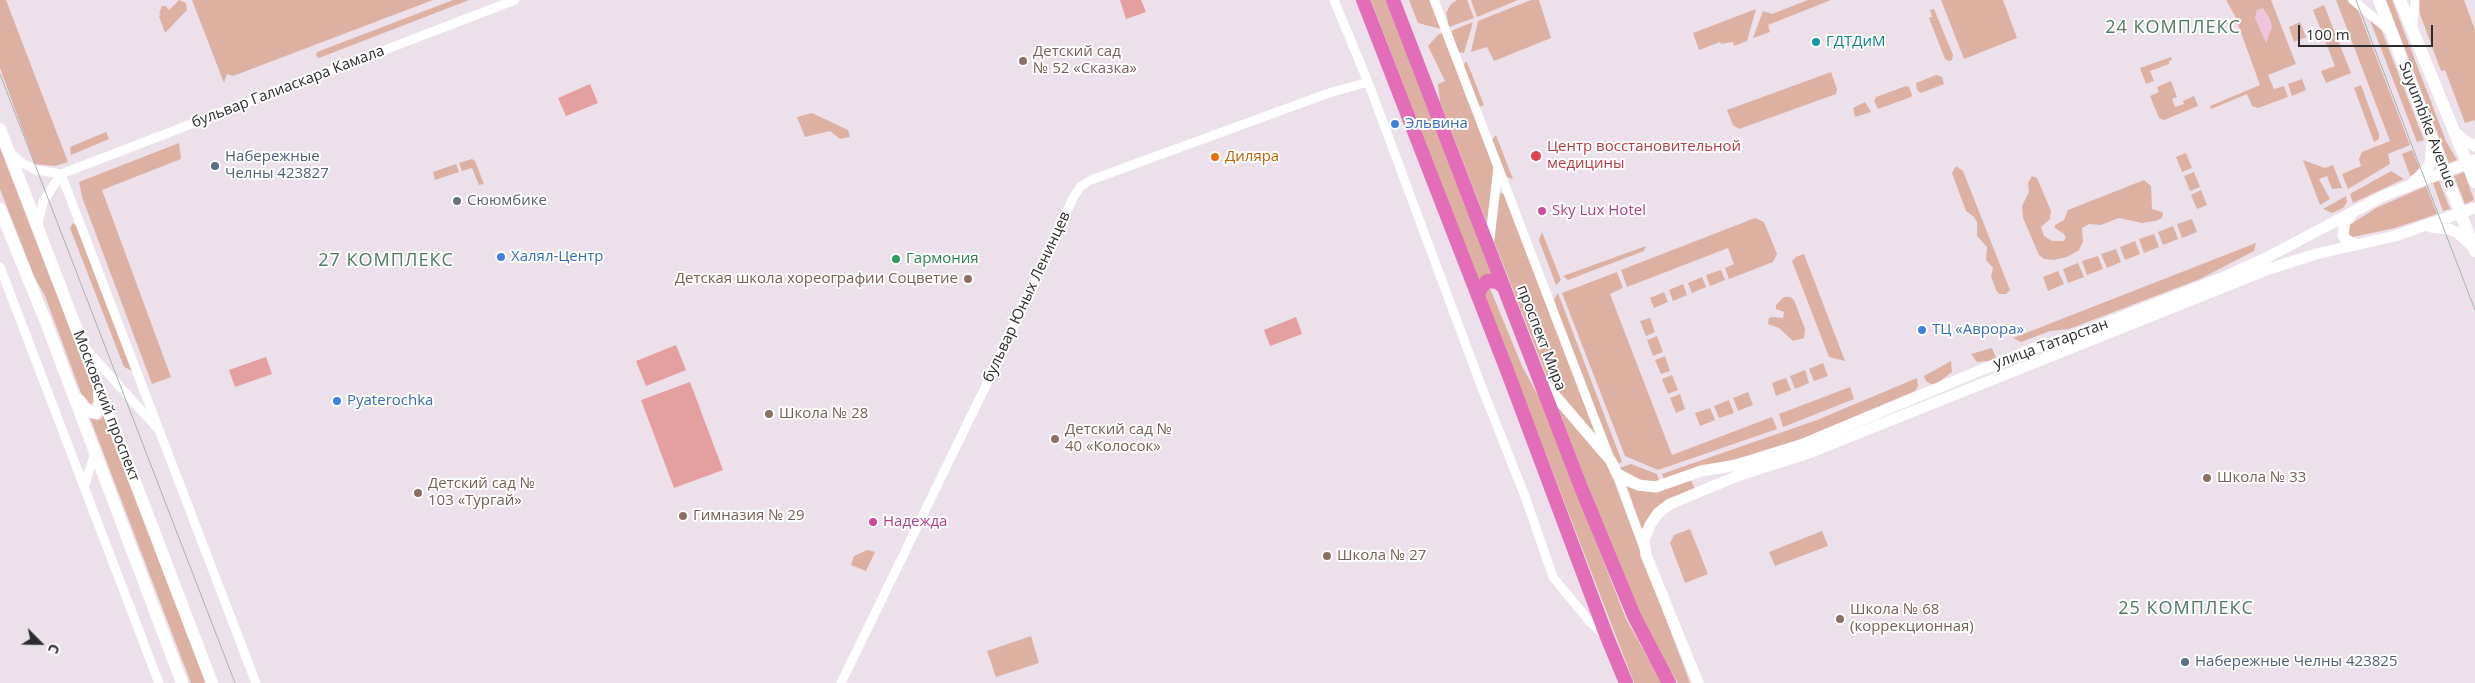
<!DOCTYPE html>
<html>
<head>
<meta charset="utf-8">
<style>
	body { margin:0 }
	#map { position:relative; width:2475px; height:683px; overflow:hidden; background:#ece0ea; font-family:"Open Sans",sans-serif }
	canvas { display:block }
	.north { position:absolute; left:15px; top:618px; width:50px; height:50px; -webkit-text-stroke:4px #fff; paint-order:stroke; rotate:113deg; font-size:14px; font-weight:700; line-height:20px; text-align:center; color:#2c2c2c }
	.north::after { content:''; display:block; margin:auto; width:18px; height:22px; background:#2c2c2c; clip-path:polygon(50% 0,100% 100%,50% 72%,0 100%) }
	.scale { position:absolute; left:2298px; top:25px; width:135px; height:22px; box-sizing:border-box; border:2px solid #2c2c2c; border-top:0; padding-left:6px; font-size:15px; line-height:18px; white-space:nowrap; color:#2c2c2c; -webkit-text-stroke:4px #fff; paint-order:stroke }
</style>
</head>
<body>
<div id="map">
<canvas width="2475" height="683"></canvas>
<div class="north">С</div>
<div class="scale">100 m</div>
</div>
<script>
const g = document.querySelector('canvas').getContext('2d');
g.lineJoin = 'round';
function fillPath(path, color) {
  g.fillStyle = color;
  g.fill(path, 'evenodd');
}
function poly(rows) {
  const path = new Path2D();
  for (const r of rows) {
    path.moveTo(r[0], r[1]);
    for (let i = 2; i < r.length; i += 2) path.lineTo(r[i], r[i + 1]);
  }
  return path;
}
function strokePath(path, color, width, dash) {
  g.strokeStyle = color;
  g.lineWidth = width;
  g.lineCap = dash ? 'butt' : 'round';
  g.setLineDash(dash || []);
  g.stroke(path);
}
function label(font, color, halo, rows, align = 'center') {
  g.font = font + ' "Open Sans",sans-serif';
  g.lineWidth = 4;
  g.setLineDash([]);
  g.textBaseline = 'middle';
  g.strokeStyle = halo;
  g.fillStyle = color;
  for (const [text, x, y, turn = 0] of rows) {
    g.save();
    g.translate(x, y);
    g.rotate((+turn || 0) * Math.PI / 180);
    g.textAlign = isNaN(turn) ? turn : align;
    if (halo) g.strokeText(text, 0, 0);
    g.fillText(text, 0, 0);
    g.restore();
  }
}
fillPath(poly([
	[0,0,6,0,68,162,55,166,35,164,0,68],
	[179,0,186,3,187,10,165,33,159,16,161,14,159,13,162,6,166,6,169,10],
	[192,0,433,0,233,76,227,74,224,83],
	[453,0,469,0,319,58,316,56,317,52],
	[1371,0,1386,0,1492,275,1478,279],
	[1409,0,1430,0,1441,29,1418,23],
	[1457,0,1467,0,1474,18,1449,27,1446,13,1451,4],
	[1471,0,1518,0,1477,17],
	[1531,0,1539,0,1551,38,1494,61,1487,47,1471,52,1478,21],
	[1808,0,1831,0,1768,25,1770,32,1753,38,1763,11,1772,14],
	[1941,0,2003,0,2017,38,1964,59],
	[2226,0,2271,0,2296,64,2268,75,2274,89,2284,86,2288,97,2258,108,2252,106,2247,94,2211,109,2210,106,2260,85,2235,16],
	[2336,0,2347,0,2358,10,2410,145,2388,154,2390,164,2348,189,2342,174,2361,166,2359,159,2362,152,2390,141],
	[2386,0,2392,0,2446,141,2457,160,2449,163],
	[2419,0,2464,0,2475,30,2475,120,2465,123,2445,70,2441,71,2420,14],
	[2324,5,2351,73,2326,83,2321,71,2335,66,2313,10],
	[1756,9,1747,41,1734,46,1733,42,1721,44,1720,42,1699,50,1693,33],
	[1934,9,1953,55,1952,60,1949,61,1945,59,1929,18,1932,17,1930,10],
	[2370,20,2381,29,2424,140,2417,142],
	[1473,22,1464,53,1459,52,1451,31],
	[2300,22,2306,37,2294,42,2289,27],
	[1442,33,1494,166,1487,223,1440,102,1438,84,1445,81,1428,46,1438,35],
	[2171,57,2172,60,2169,61,2169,64,2150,71,2154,81,2146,84,2140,68],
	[1465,62,1467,62,1484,105,1479,107,1464,67],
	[1831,72,1837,89,1836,94,1739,129,1733,125,1727,110],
	[1936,75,1942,77,1944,84,1921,93,1917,90,1916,83],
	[2302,79,2306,90,2292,96,2288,84],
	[2171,81,2177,97,2172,99,2175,107,2184,104,2183,101,2194,96,2198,106,2164,120,2159,118,2150,96,2159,92,2157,87],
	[2361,85,2379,134,2379,139,2374,142,2354,88],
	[1906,86,1909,87,1912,95,1911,97,1878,109,1874,101,1876,97],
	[1865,102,1871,112,1855,117,1853,108],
	[812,113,848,130,850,137,840,139,830,131,805,137,797,117],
	[106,132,109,139,71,155,70,147],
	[1496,135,1513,179,1507,177,1492,140],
	[179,143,181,159,102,190,171,377,152,384,82,197,79,182],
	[0,148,96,396,94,402,90,404,84,401,45,296,34,276,0,189],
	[2412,150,2421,171,2410,176,2402,154],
	[2186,153,2192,168,2182,172,2176,157],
	[472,159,475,161,484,184,479,185,472,168,462,171,459,163],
	[2303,160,2325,168,2333,165,2342,188,2332,189,2327,176,2319,179,2330,199,2320,205],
	[456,164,459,172,435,180,433,172],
	[1956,166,1963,171,2010,290,2006,294,1999,294,1996,290,1991,276,1993,268,1986,260,1987,247,1977,236,1977,222,1974,217,1966,211,1952,173],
	[2391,171,2404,179,2353,203,2350,194],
	[2194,172,2200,187,2190,191,2184,176],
	[2464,172,2474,200,2465,204,2454,176],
	[2032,176,2037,178,2051,211,2050,219,2041,227,2044,236,2052,241,2063,241,2066,238,2064,234,2055,228,2055,225,2064,220,2068,210,2144,180,2151,186,2152,209,2162,212,2163,214,2162,218,2155,221,2142,223,2119,218,2101,225,2089,224,2082,228,2083,242,2079,250,2067,257,2054,260,2044,259,2039,255,2023,218,2022,206,2029,192,2028,183],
	[2439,181,2450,209,2443,211,2433,183],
	[2426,186,2437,214,2395,228,2353,237,2348,234,2348,226,2376,208],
	[2201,190,2207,205,2197,209,2191,195],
	[1500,193,1504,194,1598,439,1549,382,1494,241],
	[2346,196,2347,202,2343,208,2332,213,2323,209],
	[1755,218,1764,222,1777,254,1773,262,1729,279,1725,268,1734,264,1728,248,1627,287,1621,270],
	[2192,219,2197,232,2182,238,2177,224],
	[73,223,80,230,133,371,124,367,70,228],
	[2173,226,2178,239,2163,245,2158,232],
	[1542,232,1561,280,1556,285,1539,240],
	[2154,234,2159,247,2144,253,2139,239],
	[2135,241,2140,254,2125,260,2120,247],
	[2256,243,2254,251,2200,279,2069,329,2050,331,2021,342,2013,338],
	[1646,246,1644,251,1568,280,1563,276],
	[2116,249,2121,262,2107,268,2101,254],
	[1804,254,1845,361,1829,357,1792,261,1796,257],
	[2098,256,2103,269,2087,275,2082,261],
	[2078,263,2084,277,2068,283,2063,269],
	[1721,270,1725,280,1710,286,1706,275],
	[2058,271,2064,284,2048,291,2043,277],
	[1617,272,1623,288,1610,294,1672,455,1772,417,1777,429,1658,470,1625,456,1562,293],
	[1702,277,1706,287,1692,293,1688,283],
	[1683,284,1687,295,1673,301,1669,290],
	[1489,286,1522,366,1541,401,1626,619,1662,683,1634,683,1484,293],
	[1664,292,1668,302,1654,308,1650,298],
	[1558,293,1622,462,1617,464,1553,301],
	[1784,297,1790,297,1794,300,1805,329,1804,338,1793,341,1779,328,1768,324,1769,318,1773,317,1783,318,1784,312,1776,309,1776,305],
	[1650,318,1655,332,1646,336,1640,321],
	[1657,336,1663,352,1653,356,1647,340],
	[1992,348,1997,360,1977,362,1971,354],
	[1665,356,1670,371,1661,374,1655,360],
	[1951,361,1952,372,1936,384,1931,384,1926,381,1924,376],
	[1823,363,1828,376,1814,381,1809,369],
	[1805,370,1809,383,1795,389,1790,376],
	[1672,375,1678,390,1668,394,1662,379],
	[1786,378,1791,390,1776,396,1772,383],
	[1917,378,1918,386,1915,391,1801,439,1736,459,1700,467,1664,479,1662,474,1817,420],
	[1850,387,1854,399,1783,427,1779,414],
	[1748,392,1753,405,1738,411,1733,398],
	[1680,394,1685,409,1676,413,1670,398],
	[1729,400,1734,413,1719,418,1714,406],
	[1557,406,1608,465,1690,683,1678,683,1661,655,1630,595],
	[1710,408,1715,420,1700,426,1695,413],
	[104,412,206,683,191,683,90,418,97,420,101,419],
	[1631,464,1657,474,1659,481,1643,481,1619,468],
	[1691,480,1695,489,1654,510,1641,531,1624,486,1640,491,1658,492],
	[1690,529,1708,574,1685,583,1670,543,1674,535],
	[1822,531,1828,546,1775,566,1769,552],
	[867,550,875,552,866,571,851,565,854,556],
	[1031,636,1039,663,996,677,987,651]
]), '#ddb1a2');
fillPath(poly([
	[2263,8,2270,19,2272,27,2266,43,2255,18,2257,10]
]), '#edc6dc');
fillPath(poly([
	[1120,0,1141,0,1146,12,1126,19],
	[590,84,598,103,566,116,558,98],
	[1296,317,1302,334,1270,346,1264,330],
	[676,345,686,370,646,386,636,361],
	[266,357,272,374,235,387,229,370],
	[690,382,723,470,674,488,641,400]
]), '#e3a09f');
strokePath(poly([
	[1334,0,1368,82,1482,388,1526,499,1553,577,1590,622,1604,635],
	[1434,0,1608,454],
	[2353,0,2391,32],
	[2413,27,2415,0],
	[10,153,22,163,36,170,61,174],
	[61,174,256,683],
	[38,224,43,202,61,174,515,0],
	[1489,246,1498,167],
	[0,267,159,683],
	[87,350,157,428],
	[1617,474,1643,545],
	[84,487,95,453],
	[841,683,993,371,1074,196,1081,186,1091,180,1329,93,1368,82]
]), '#fff', 9);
strokePath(poly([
	[2454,131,2465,141,2475,146],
	[2413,183,2430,165,2432,141],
	[2351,215,2345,222,2343,235,2346,240,2356,245],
	[2431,227,2449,229,2458,233,2473,247],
	[1541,379,1611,461,1617,474,1638,485,1656,487,1701,471,1737,465,1801,445,2032,349,2073,336,2222,278,2266,258,2383,196,2475,160],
	[1698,683,1646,555,1644,540,1650,525,1658,513,1670,504,1740,475,1809,453,2269,269,2316,254,2395,236,2475,208]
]), '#fff', 11);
strokePath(poly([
	[2379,0,2475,251],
	[2400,0,2475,182],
	[0,129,212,683],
	[0,209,47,325,182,683],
	[79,400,88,411,95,413,100,407,99,394]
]), '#fff', 12);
strokePath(poly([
	[1363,0,1508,373,1607,637,1626,683],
	[1393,0,1582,490,1634,616,1669,683],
	[1478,296,1480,289,1487,281,1497,282,1504,287]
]), '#e36db8', 14);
strokePath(poly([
	[2356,0,2475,310],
	[0,74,235,683]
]), '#a3b4aa', 1);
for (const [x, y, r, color] of [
	[1816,42,5,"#0f9aa8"],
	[1023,61,5,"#8d6e63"],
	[1395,124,5,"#3f7fe0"],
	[1536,156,6,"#e0444e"],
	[1215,157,5,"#e8710a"],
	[215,166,5,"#5c6f8a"],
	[457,201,5,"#6b7280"],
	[1542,211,5,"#d1479c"],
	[501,257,5,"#3f7fe0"],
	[896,259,5,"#2e9e5b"],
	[968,279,5,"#8d6e63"],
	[1922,330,5,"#3f7fe0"],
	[337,401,5,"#3f7fe0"],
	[769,414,5,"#8d6e63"],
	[1055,439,5,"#8d6e63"],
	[2207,478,5,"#8d6e63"],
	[418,493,5,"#8d6e63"],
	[683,516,5,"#8d6e63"],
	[873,522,5,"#d1479c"],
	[1327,556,5,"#8d6e63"],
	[1840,619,5,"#8d6e63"],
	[2185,662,5,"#5c6f8a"]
]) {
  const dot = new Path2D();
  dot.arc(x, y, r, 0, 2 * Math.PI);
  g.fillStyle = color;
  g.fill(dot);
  strokePath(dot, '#fff', 2);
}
label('15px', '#0d838f', '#fff', [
	["ГДТДиМ",1826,42]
], 'left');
label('15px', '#785e54', '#fff', [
	["Детский сад",1033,52],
	["№ 52 «Сказка»",1033,69],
	["Детская школа хореографии Соцветие",958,279,"right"],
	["Школа № 28",779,414],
	["Детский сад №",1065,430],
	["40 «Колосок»",1065,447],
	["Школа № 33",2217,478],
	["Детский сад №",428,484],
	["103 «Тургай»",428,501],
	["Гимназия № 29",693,516],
	["Школа № 27",1337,556],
	["Школа № 68",1850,610],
	["(коррекционная)",1850,627]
], 'left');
label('15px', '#2c2c2c', '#fff', [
	["бульвар Галиаскара Камала",288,87,-21],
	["Suyumbike Avenue",2427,125,69],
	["бульвар Юных Ленинцев",1027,297,-65],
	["проспект Мира",1541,338,69],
	["улица Татарстан",2051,344,-20],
	["Московский проспект",106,406,69]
]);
label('15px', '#366cbe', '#fff', [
	["Эльвина",1405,124],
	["Халял-Центр",511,257],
	["ТЦ «Аврора»",1932,330],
	["Pyaterochka",347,401]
], 'left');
label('15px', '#be3a42', '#fff', [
	["Центр восстановительной",1547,147],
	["медицины",1547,164]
], 'left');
label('15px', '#4e5e75', '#fff', [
	["Набережные",225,157],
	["Челны 423827",225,174],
	["Набережные Челны 423825",2195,662]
], 'left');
label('15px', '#c56008', '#fff', [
	["Диляра",1225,157]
], 'left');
label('15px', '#5b616d', '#fff', [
	["Сююмбике",467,201]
], 'left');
label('15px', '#b23c85', '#fff', [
	["Sky Lux Hotel",1552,211],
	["Надежда",883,522]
], 'left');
label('15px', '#27864d', '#fff', [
	["Гармония",906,259]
], 'left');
g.letterSpacing = '1px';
label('18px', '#507861', '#fff', [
	["24 КОМПЛЕКС",2173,28],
	["27 КОМПЛЕКС",386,261],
	["25 КОМПЛЕКС",2186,609]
]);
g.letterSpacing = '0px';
</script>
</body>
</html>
